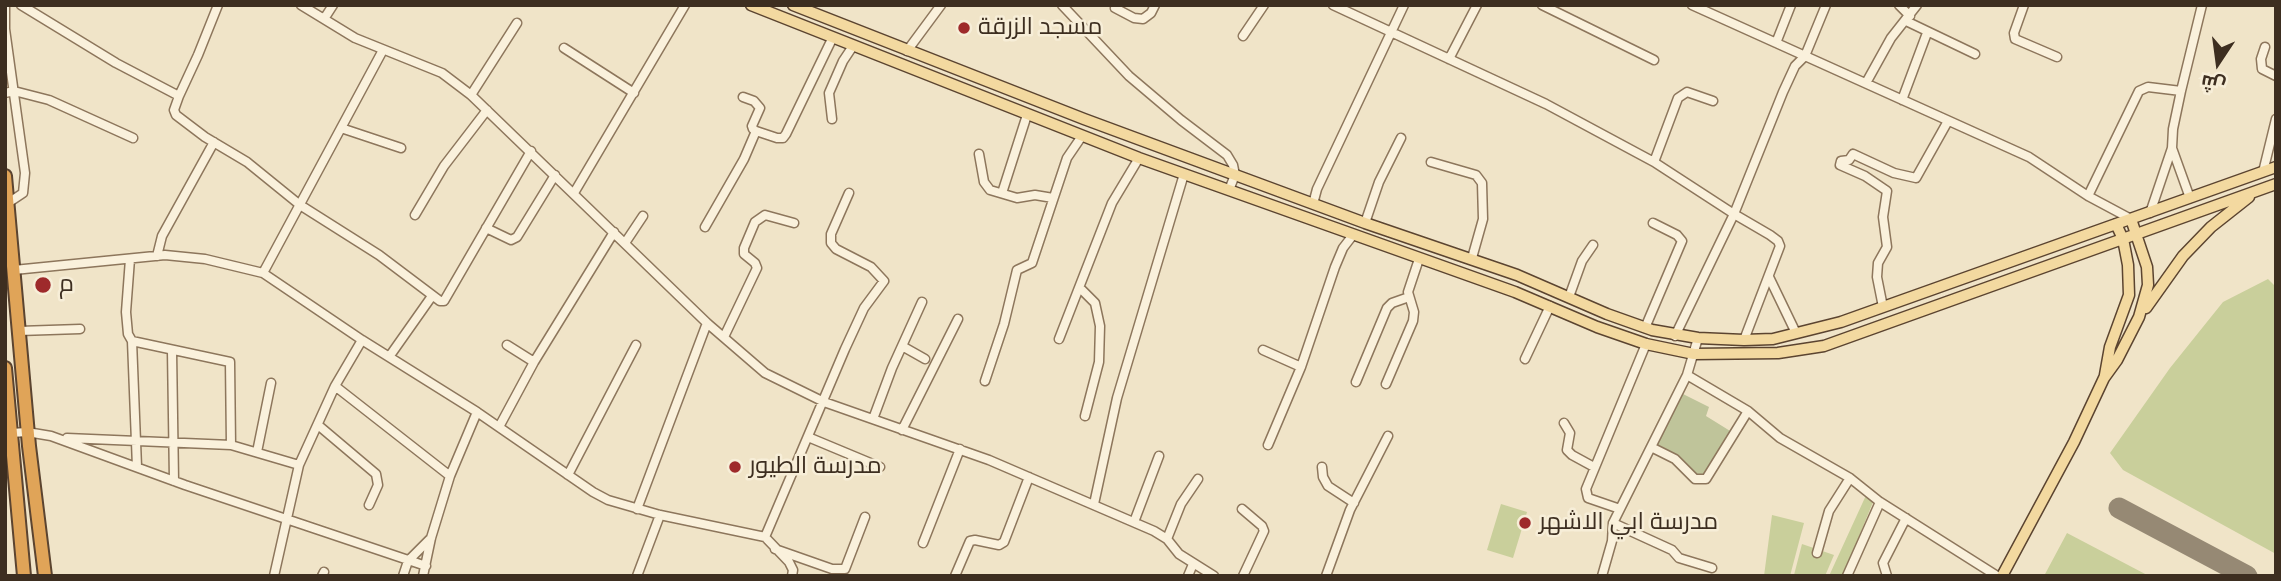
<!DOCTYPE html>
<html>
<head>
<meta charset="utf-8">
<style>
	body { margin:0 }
	#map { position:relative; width:2281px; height:581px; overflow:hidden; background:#f0e4c8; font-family:"Times New Roman",Cairo,serif }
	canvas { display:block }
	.frame { position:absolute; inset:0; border:7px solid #3d2e20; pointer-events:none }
	.north { position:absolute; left:2183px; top:28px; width:70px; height:70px; -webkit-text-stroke:5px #f7eed8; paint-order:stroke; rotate:193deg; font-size:19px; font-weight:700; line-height:28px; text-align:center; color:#3d2e20 }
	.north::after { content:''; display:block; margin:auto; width:24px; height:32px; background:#3d2e20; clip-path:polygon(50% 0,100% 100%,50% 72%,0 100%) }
</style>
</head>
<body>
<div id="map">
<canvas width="2281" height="581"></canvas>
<div class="frame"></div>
<div class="north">ش</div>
</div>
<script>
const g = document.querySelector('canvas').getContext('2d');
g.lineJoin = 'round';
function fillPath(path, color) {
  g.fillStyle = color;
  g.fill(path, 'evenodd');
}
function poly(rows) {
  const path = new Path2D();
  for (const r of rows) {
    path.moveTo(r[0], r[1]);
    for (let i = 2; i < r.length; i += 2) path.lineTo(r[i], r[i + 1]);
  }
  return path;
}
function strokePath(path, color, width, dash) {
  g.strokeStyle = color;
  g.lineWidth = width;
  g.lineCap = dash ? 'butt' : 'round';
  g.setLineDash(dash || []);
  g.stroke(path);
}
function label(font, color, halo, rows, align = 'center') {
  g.font = font + ' "Times New Roman",Cairo,serif';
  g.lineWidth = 5;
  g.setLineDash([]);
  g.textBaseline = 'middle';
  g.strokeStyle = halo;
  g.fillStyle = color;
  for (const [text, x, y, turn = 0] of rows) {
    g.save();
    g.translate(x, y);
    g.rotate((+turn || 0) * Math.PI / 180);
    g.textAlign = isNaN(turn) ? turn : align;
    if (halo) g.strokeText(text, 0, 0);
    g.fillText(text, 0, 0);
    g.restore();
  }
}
fillPath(poly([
	[2268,279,2276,287,2276,554,2123,470,2110,453,2170,368,2223,302],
	[1868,491,1875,497,1843,576,1829,576],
	[1501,504,1527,512,1513,558,1487,550],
	[1772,515,1804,523,1790,576,1764,576],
	[2067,533,2149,576,2044,576],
	[1802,544,1834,555,1825,576,1794,575]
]), '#c9cf9b');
fillPath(poly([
	[1679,392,1709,407,1706,416,1735,434,1701,480,1675,459,1651,447]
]), '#bfc49a');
strokePath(poly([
	[2119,508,2247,576]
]), '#968974', 21);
const minor = poly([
	[5,5,5,29,25,173,23,193,8,203],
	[21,5,116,63,179,96],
	[218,5,198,55,179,96,174,110,176,115,205,137,247,162,300,205,379,255,440,301,444,301,531,151],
	[301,5,355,38,442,73,471,95,707,323,765,373,824,402,989,460,1154,531,1167,539,1179,554,1214,576],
	[1062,5,1129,76,1181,120,1227,155,1233,165,1235,175,1229,190],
	[1333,5,1546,104,1654,162,1734,214,1675,336],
	[1542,5,1654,60],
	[1692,5,2029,157,2088,196,2131,219],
	[1899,5,1910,16],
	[2024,5,2014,33,2015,39,2057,57],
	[1115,8,1134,18,1143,19,1151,13,1155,5],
	[324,19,333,5],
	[1906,21,1975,54],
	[1243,36,1264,5],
	[1776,43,1791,5],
	[2265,47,2261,59,2262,69,2276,76],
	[564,48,634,93],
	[907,51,941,5],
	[1449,59,1477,5],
	[1866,83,1891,38,1917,5],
	[5,93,14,91,49,100,133,138],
	[471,95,517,23],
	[743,97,754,101,760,108,752,126,753,129,756,131],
	[1902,100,1927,33],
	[832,119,829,93,843,61,853,46],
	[341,128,401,148],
	[2172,148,2190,198],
	[979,154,984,182,990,190,1017,198,1035,195,1053,198],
	[1431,162,1476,175,1482,183,1483,219,1472,258],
	[1654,162,1678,98,1687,92,1713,101],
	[2263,172,2276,119],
	[574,193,685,5],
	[1002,193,1027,115],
	[2088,196,2139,91,2148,87,2181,91],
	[1313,204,1317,189,1404,5],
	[2150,213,2172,148,2173,129,2181,91,2202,5],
	[415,215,444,166,487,110],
	[1365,223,1379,182,1401,138],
	[705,227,744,159,756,131,777,138,783,138,786,134,832,39],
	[486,228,511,240,517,237,555,175],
	[625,243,643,216],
	[157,256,162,236,214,142],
	[130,259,126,312,128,334,132,341,230,362,231,445],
	[14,270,165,255,205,259,263,273,362,340,477,412,593,492,608,500,660,515,765,537,845,349,864,308,884,281,871,267,836,249,831,243,831,234,849,193],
	[263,273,383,50],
	[1769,277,1796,333],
	[1080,288,1095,303,1100,326,1099,362,1085,416],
	[1569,297,1582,261,1593,245],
	[1883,307,1877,277,1878,263,1887,247,1883,217,1887,191,1865,176,1840,165,1841,161,1849,160,1853,154,1894,173,1916,178,1948,121],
	[1645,328,1682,241,1677,235,1653,223],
	[19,331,80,329],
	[724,337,757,268,755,263,744,254,744,248,755,222,765,215,794,223],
	[1698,338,1687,375,1748,411,1780,438,1850,478,1880,502,1997,576],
	[1059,339,1112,203,1139,158],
	[362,340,335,386,450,476],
	[1744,340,1780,246,1778,241,1770,235,1734,214,1783,92,1795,66,1805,56,1826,5],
	[132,341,137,467],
	[902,346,925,359],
	[1263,350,1301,367],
	[172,351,174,481],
	[389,357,432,296],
	[1525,359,1550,306],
	[534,362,614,232],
	[985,381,1004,324,1017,270,1032,263,1067,158,1082,136],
	[1356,382,1387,308,1392,303,1409,297],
	[1386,384,1413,321,1414,312,1408,292,1419,259],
	[873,419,892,368,922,302],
	[1564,423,1570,433,1567,450,1572,455,1594,467],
	[318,425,376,474,378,485,369,505],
	[499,427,534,362,507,345],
	[902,430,958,319],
	[11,433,27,432,51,436,185,485,426,566],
	[808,437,880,467],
	[67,438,231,445,299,465],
	[1268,445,1301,367,1335,267,1343,248,1353,235],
	[1651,447,1675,459,1695,479,1706,479,1748,411],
	[257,452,271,383],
	[1322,467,1323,477,1328,486,1354,503],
	[568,475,636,345],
	[1094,504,1117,398,1184,174],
	[637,509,707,323],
	[1242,509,1262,526,1264,531,1243,576],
	[1620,509,1588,498,1586,489,1646,344],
	[1134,522,1159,456],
	[1613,523,1672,550,1679,558,1712,568],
	[765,537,789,562,793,570,792,576],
	[1167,539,1181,504,1198,479],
	[923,543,960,449],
	[775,549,832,569,845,569,865,517],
	[1817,553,1829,511,1850,478],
	[274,576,299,465,335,386],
	[322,576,324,572],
	[403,576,408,561,431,538],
	[423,576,431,538,450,476,477,412],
	[637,576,660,515],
	[955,576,970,541,975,540,999,545,1004,542,1029,477],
	[1188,576,1193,564],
	[1326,576,1350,510,1388,436],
	[1602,576,1612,541,1613,523,1687,375],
	[1847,576,1880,502],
	[1887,576,1883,563,1906,518]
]);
const major = poly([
	[751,5,1139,158,1515,292,1597,327,1646,344,1694,354,1778,353,1824,346,2276,184],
	[793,5,1084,119,1365,223,1517,275,1607,314,1652,330,1698,338,1744,340,1773,339,1841,322,2276,167],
	[2146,308,2183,256,2211,227,2249,197],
	[2105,375,2110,347,2129,295,2128,265,2123,239,2116,224],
	[2002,576,2074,442,2104,378,2117,360,2139,317,2148,285,2147,267,2131,219]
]);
const highway = poly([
	[5,176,29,446,45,576],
	[5,368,24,576]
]);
strokePath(minor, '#8d765c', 11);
strokePath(major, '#5b4430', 13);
strokePath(highway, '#5b4430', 16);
strokePath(minor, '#faf1dc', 8);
strokePath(major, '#f3d9a0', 10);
strokePath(highway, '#e0a458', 12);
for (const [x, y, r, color] of [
	[964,28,7,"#9e2a2b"],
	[43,285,9,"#9e2a2b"],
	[735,467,7,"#9e2a2b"],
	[1525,523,7,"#9e2a2b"]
]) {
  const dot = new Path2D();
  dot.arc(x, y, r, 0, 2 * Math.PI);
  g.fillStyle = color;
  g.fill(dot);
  strokePath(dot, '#f7eed8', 2.5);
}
label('24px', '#3d2e20', '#f7eed8', [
	["مسجد الزرقة",978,28],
	["م",59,285],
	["مدرسة الطيور",749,467],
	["مدرسة ابي الاشهر",1539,523]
], 'left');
</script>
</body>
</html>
